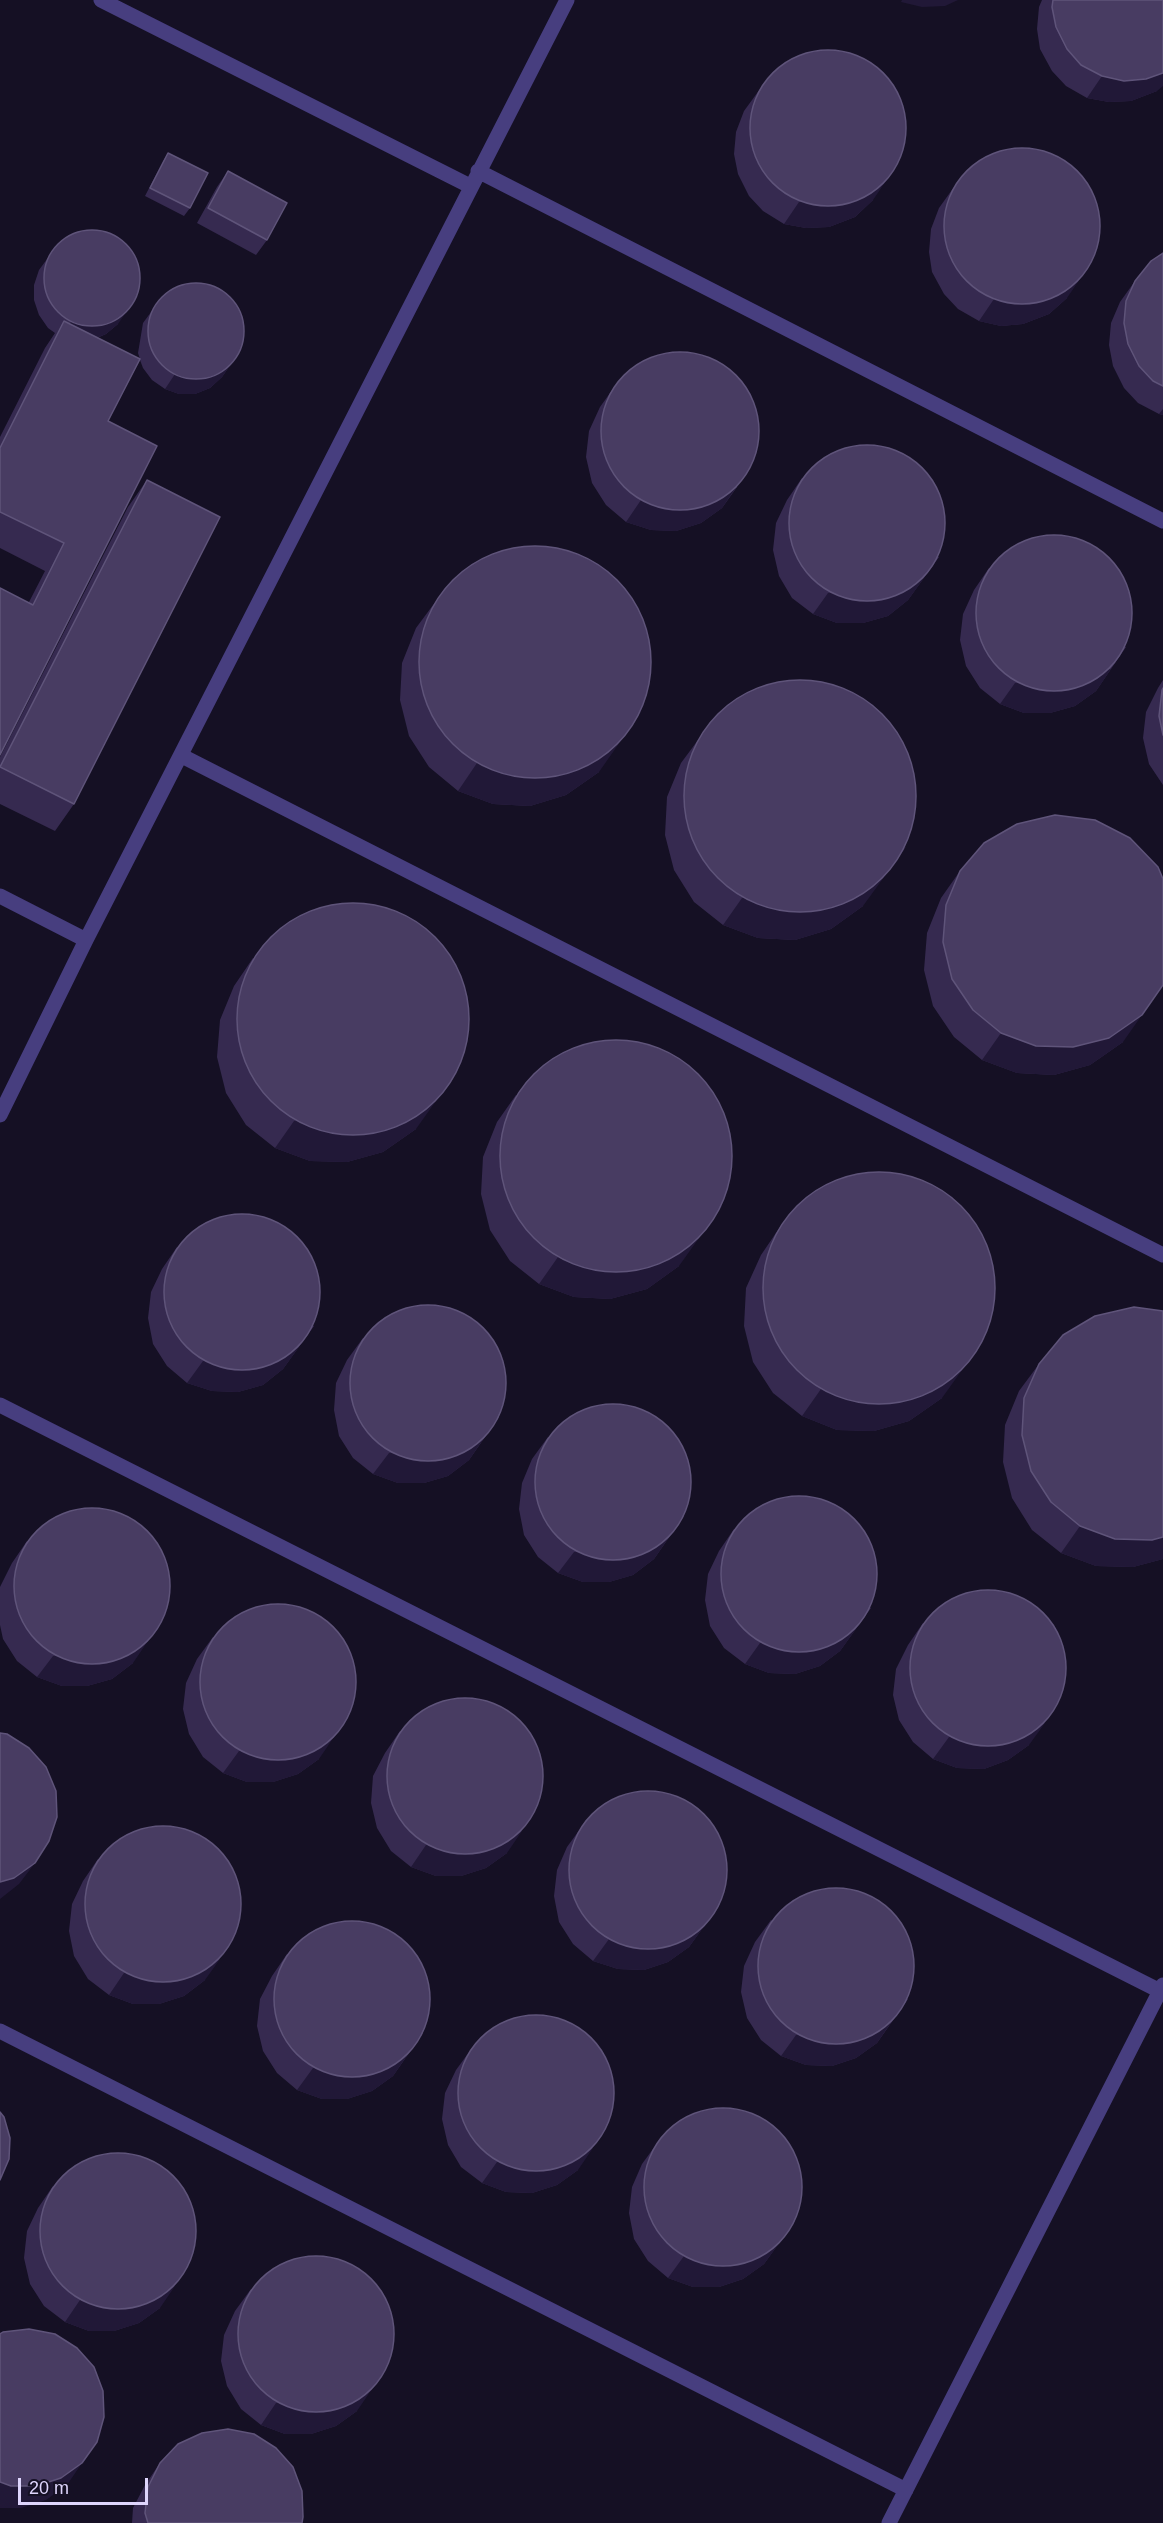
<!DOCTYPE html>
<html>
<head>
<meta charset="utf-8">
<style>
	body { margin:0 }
	#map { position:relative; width:1163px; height:2523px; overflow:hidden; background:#151024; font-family:Helvetica,sans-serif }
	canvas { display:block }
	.scale { position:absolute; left:18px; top:2478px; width:130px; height:27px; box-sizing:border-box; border:3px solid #ded5fc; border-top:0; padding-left:8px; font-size:18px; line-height:21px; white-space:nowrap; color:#ded5fc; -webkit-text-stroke:4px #151024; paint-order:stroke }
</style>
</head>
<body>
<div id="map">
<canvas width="1163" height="2523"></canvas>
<div class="scale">20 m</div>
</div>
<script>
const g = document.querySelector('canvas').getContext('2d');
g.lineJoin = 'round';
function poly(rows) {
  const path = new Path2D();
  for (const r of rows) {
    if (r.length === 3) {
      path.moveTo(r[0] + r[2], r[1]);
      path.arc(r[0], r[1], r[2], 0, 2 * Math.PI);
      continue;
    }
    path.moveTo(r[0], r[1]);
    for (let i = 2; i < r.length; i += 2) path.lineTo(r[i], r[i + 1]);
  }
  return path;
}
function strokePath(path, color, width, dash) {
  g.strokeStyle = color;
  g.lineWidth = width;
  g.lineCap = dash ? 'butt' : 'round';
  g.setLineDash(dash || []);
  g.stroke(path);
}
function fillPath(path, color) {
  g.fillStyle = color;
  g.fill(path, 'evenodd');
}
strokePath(poly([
	[101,0,470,186],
	[478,171,1163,521],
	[182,756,1163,1255],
	[0,896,86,940],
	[0,1115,86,940,567,0],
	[0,1405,1160,1991],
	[0,2031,906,2490],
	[889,2523,1163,1985]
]), '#473e7f', 15);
fillPath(poly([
	[1042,0,1163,0,1157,91,1131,101,1109,102,1087,98,1066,86,1052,71,1040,49,1037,29,1039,7],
	[760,89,873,200,855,217,829,227,806,228,784,224,763,211,749,196,738,174,734,154,736,132,744,111],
	[168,153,190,208,184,216,145,196,163,161],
	[228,171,267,240,256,255,197,223,217,187],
	[954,187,1067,298,1049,314,1023,324,1001,326,979,321,958,309,944,294,932,272,929,252,931,229,939,208],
	[1163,253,1163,415,1159,414,1138,403,1124,388,1113,366,1109,345,1111,323,1120,302,1135,281],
	[50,255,118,324,106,334,97,338,140,359,138,353,143,323,154,308,233,361,222,377,210,388,195,394,179,394,165,389,152,380,143,368,140,360,108,421,0,755,29,602,45,571,0,548,0,437,45,348,55,333,48,328,39,315,34,300,34,285,39,270],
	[615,386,737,487,722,508,701,523,676,531,651,530,626,522,606,505,592,483,586,457,589,431,600,407],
	[802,478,939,557,908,600,888,616,863,623,837,623,813,614,792,598,779,576,773,550,776,523,787,500],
	[147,480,74,804,55,831,0,804,0,757,128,507],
	[989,568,1126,647,1096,691,1075,706,1050,713,1024,713,1000,704,980,688,966,666,960,640,963,614,974,590],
	[436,601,599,772,566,795,530,806,493,804,458,791,429,767,409,736,400,700,402,663,416,628],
	[1163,680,1163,785,1149,764,1143,738,1146,712,1158,688],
	[701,736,863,906,831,929,795,940,758,938,723,925,694,902,674,870,665,835,667,797,681,763],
	[960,871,1123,1042,1090,1065,1054,1075,1017,1073,982,1060,954,1037,933,1006,924,970,927,933,941,898],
	[253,958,416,1129,383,1152,347,1162,310,1161,275,1148,246,1125,226,1093,217,1057,220,1020,234,986],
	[516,1095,679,1266,647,1289,610,1299,574,1297,539,1284,510,1261,490,1230,481,1194,483,1157,497,1122],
	[780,1227,942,1398,909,1421,874,1431,837,1430,802,1416,773,1393,753,1362,744,1326,746,1288,761,1255],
	[177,1247,314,1326,283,1369,263,1385,238,1392,212,1391,187,1383,167,1366,153,1344,148,1318,151,1292,162,1269],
	[1163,1311,1163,1559,1133,1567,1096,1566,1061,1553,1032,1530,1012,1498,1003,1462,1005,1425,1019,1391,1039,1364],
	[363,1338,499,1417,469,1460,448,1476,424,1483,398,1483,373,1474,353,1458,339,1436,334,1410,336,1383,347,1360],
	[548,1437,684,1516,654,1559,633,1575,609,1582,583,1582,558,1573,538,1557,524,1535,519,1509,522,1483,532,1459],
	[734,1529,871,1608,840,1651,820,1666,795,1674,769,1673,745,1664,724,1648,710,1626,705,1600,708,1574,719,1551],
	[27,1541,133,1663,112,1679,87,1686,62,1686,37,1677,17,1661,3,1639,0,1625,0,1587,12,1563],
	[923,1623,1029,1745,1008,1760,984,1769,957,1768,933,1759,913,1742,899,1720,893,1695,896,1669,908,1645],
	[213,1637,319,1759,298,1774,273,1782,247,1782,223,1773,203,1757,189,1734,183,1709,186,1683,197,1659],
	[400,1731,507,1853,486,1868,461,1876,436,1876,411,1867,391,1851,377,1828,371,1803,373,1776,385,1753],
	[583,1825,720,1904,689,1947,668,1962,644,1970,618,1969,593,1961,573,1944,559,1922,554,1896,557,1870,567,1847],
	[98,1859,205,1980,184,1996,159,2004,133,2004,109,1995,88,1979,74,1956,69,1931,72,1904,83,1881],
	[771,1920,908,1999,877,2043,856,2058,832,2066,806,2065,781,2056,761,2040,747,2018,741,1992,744,1966,755,1942],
	[287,1954,423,2033,393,2076,372,2091,347,2099,322,2099,297,2090,277,2073,263,2051,257,2026,260,1999,272,1976],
	[472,2048,578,2170,557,2185,532,2193,506,2192,482,2183,461,2167,448,2145,442,2119,445,2093,456,2070],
	[658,2142,795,2221,764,2264,743,2279,719,2287,693,2287,668,2278,648,2261,634,2239,629,2213,632,2187,642,2164],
	[53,2186,160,2308,139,2323,114,2331,89,2331,65,2322,44,2306,30,2284,24,2258,27,2231,38,2208],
	[251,2289,357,2411,336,2426,311,2434,285,2434,261,2425,241,2409,227,2386,221,2361,224,2335,235,2311],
	[160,2463,302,2523,132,2523,133,2508,145,2485]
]), '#362a50');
fillPath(poly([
	[902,0,958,0,945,6,922,7,901,2],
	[1163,73,1163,86,1157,91,1131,101,1109,102,1087,98,1102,76],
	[888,178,873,200,855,217,829,227,806,228,784,224,799,202],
	[1082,276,1067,298,1049,314,1023,324,1001,326,979,321,994,299],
	[129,308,118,324,106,334,91,340,60,337,71,322],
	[233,361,222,377,210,388,195,394,179,394,165,389,175,374],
	[1163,409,1163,415,1159,414],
	[737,486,722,508,701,523,676,531,651,530,626,522,641,500],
	[924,578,908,600,888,616,863,623,837,623,813,614,828,593],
	[1111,669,1096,691,1075,706,1050,713,1024,713,1000,704,1015,683],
	[641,712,599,772,566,795,530,806,493,804,458,791,477,763],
	[906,847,863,906,831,929,795,940,758,938,723,925,742,898],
	[1163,985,1123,1042,1090,1065,1054,1075,1017,1073,982,1060,1001,1033],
	[458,1070,416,1129,383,1152,347,1162,310,1161,275,1148,294,1121],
	[722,1206,679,1266,647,1289,610,1299,574,1297,539,1284,558,1257],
	[985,1338,942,1398,909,1421,874,1431,837,1430,802,1416,821,1389],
	[299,1347,283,1369,263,1385,238,1392,212,1391,187,1383,203,1361],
	[484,1438,469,1460,448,1476,424,1483,398,1483,373,1474,389,1453],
	[1080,1526,1163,1537,1163,1559,1133,1567,1096,1566,1061,1553],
	[669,1537,654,1559,633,1575,609,1582,583,1582,558,1573,574,1552],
	[856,1629,840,1651,820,1666,795,1674,769,1673,745,1664,760,1643],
	[148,1641,133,1663,112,1679,87,1686,62,1686,37,1677,53,1656],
	[1045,1723,1029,1745,1008,1760,984,1769,957,1768,933,1759,949,1737],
	[334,1737,319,1759,298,1774,273,1782,247,1782,223,1773,239,1751],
	[522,1831,507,1853,486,1868,461,1876,436,1876,411,1867,426,1845],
	[35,1863,19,1884,0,1899,0,1882],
	[705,1925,689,1947,668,1962,644,1970,618,1969,593,1961,609,1939],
	[220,1959,205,1980,184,1996,159,2004,133,2004,109,1995,124,1973],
	[892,2021,877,2043,856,2058,832,2066,806,2065,781,2056,796,2035],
	[408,2054,393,2076,372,2091,347,2099,322,2099,297,2090,313,2068],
	[593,2148,578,2170,557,2185,532,2193,506,2192,482,2183,497,2162],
	[780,2242,764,2264,743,2279,719,2287,693,2287,668,2278,684,2256],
	[175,2286,160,2308,139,2323,114,2331,89,2331,65,2322,80,2300],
	[372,2389,357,2411,336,2426,311,2434,285,2434,261,2425,276,2403],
	[82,2463,67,2485,46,2500,21,2508,0,2508,0,2482]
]), '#211837');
const building = poly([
	[1053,0,1163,0,1163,73,1146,79,1124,81,1102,76,1081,65,1067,49,1056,27,1052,7,1053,0],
	[828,128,78],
	[1022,226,78],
	[168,153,208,173,190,208,150,188,168,153],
	[228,171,287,203,267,240,208,208,228,171],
	[92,278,48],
	[1163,253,1163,386,1153,381,1139,366,1128,344,1124,323,1126,301,1135,281,1151,261,1163,253],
	[196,331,48],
	[64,321,140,359,108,421,157,446,0,755,0,588,33,605,64,543,0,512,0,448,64,321],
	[680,431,79],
	[867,523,78],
	[147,480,220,517,74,804,0,767,147,480],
	[1054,613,78],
	[535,662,116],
	[800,796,116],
	[1163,688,1163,735,1159,716,1162,690,1163,688],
	[1055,815,1095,820,1130,838,1158,867,1163,879,1163,985,1142,1015,1109,1038,1073,1047,1036,1046,1001,1033,973,1010,952,979,943,942,946,905,960,871,984,843,1017,824,1055,815],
	[353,1019,116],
	[616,1156,116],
	[879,1288,116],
	[242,1292,78],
	[428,1383,78],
	[1134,1307,1163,1311,1163,1537,1152,1540,1115,1539,1080,1526,1051,1502,1031,1471,1022,1435,1024,1398,1039,1364,1063,1335,1095,1316,1134,1307],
	[613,1482,78],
	[799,1574,78],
	[92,1586,78],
	[988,1668,78],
	[278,1682,78],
	[465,1776,78],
	[0,1733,7,1734,29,1748,46,1767,56,1791,57,1817,49,1841,35,1863,14,1878,0,1882,0,1733],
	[648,1870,79],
	[163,1904,78],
	[836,1966,78],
	[352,1999,78],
	[536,2093,78],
	[723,2187,79],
	[0,2112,4,2117,10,2138,9,2159,0,2180,0,2112],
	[118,2231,78],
	[316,2334,78],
	[29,2329,55,2334,77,2348,94,2367,103,2391,104,2417,97,2442,82,2463,61,2478,36,2486,11,2486,0,2482,0,2334,3,2332,29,2329],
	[228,2429,254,2434,276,2448,293,2467,302,2491,303,2517,302,2523,148,2523,145,2513,148,2487,160,2463,178,2444,202,2433,228,2429]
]);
fillPath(building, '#483c62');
strokePath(building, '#5f547a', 1.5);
</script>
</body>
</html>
